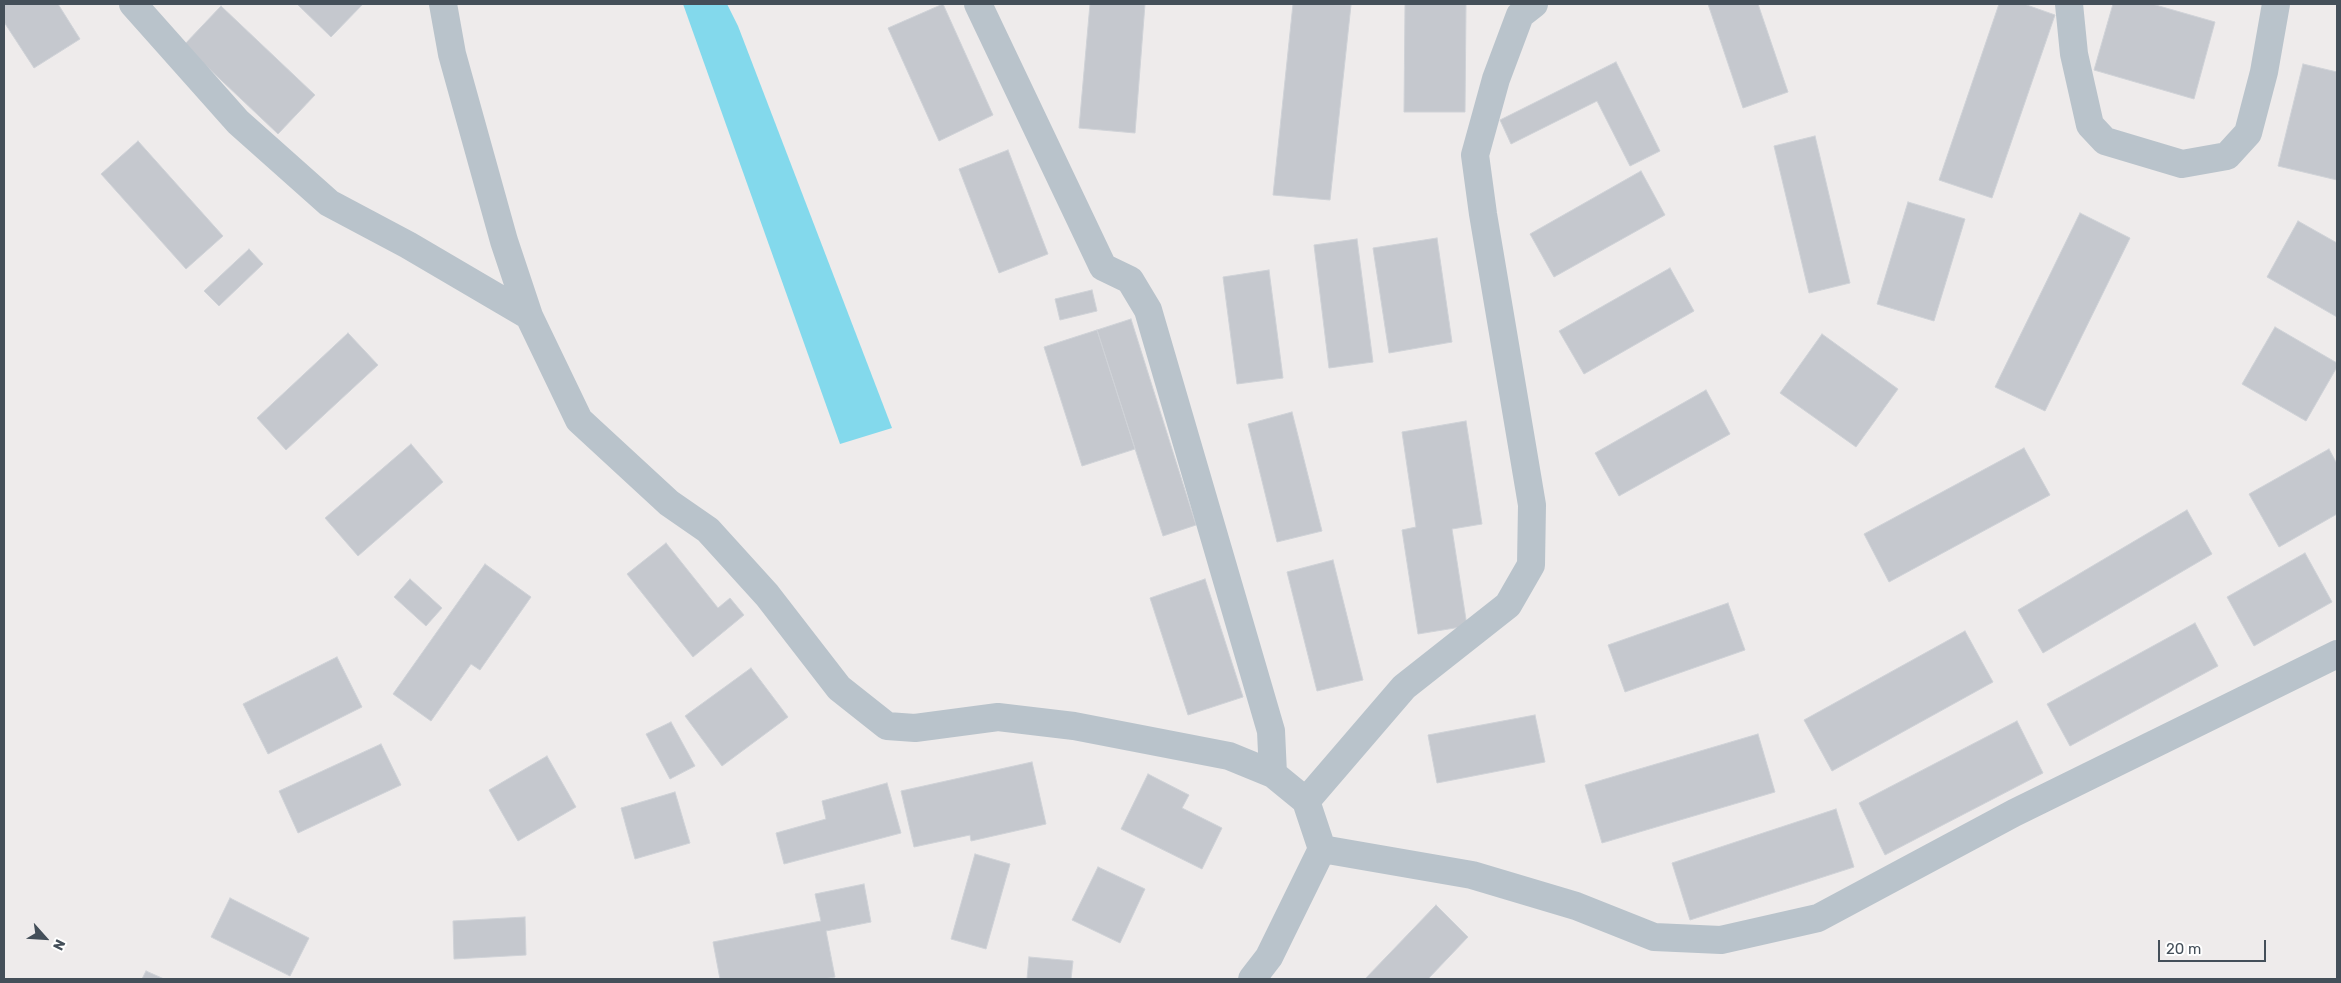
<!DOCTYPE html>
<html>
<head>
<meta charset="utf-8">
<style>
	body { margin:0 }
	#map { position:relative; width:2341px; height:983px; overflow:hidden; background:#eeebeb; font-family:Rubik,sans-serif }
	canvas { display:block }
	.frame { position:absolute; inset:0; border:5px solid #444f59; pointer-events:none }
	.north { position:absolute; left:20px; top:913px; width:50px; height:50px; -webkit-text-stroke:4px #fff; paint-order:stroke; rotate:116deg; font-size:14px; font-weight:700; line-height:20px; text-align:center; color:#444f59 }
	.north::after { content:''; display:block; margin:auto; width:18px; height:22px; background:#444f59; clip-path:polygon(50% 0,100% 100%,50% 72%,0 100%) }
	.scale { position:absolute; left:2158px; top:940px; width:108px; height:22px; box-sizing:border-box; border:2px solid #444f59; border-top:0; padding-left:6px; font-size:15px; line-height:18px; white-space:nowrap; color:#444f59; -webkit-text-stroke:4px #fff; paint-order:stroke }
</style>
</head>
<body>
<div id="map">
<canvas width="2341" height="983"></canvas>
<div class="frame"></div>
<div class="north">N</div>
<div class="scale">20 m</div>
</div>
<script>
const g = document.querySelector('canvas').getContext('2d');
g.lineJoin = 'round';
function fillPath(path, color) {
  g.fillStyle = color;
  g.fill(path, 'evenodd');
}
function poly(rows) {
  const path = new Path2D();
  for (const r of rows) {
    path.moveTo(r[0], r[1]);
    for (let i = 2; i < r.length; i += 2) path.lineTo(r[i], r[i + 1]);
  }
  return path;
}
function strokePath(path, color, width, dash) {
  g.strokeStyle = color;
  g.lineWidth = width;
  g.lineCap = dash ? 'butt' : 'round';
  g.setLineDash(dash || []);
  g.stroke(path);
}
fillPath(poly([
	[683,4,727,4,738,26,892,428,840,444]
]), '#83d9ec');
const building = poly([
	[4,4,58,4,80,39,34,68,4,22,4,4],
	[297,4,363,4,331,37,297,4],
	[943,4,993,115,939,141,888,28,943,4],
	[1090,4,1145,4,1135,133,1079,128,1090,4],
	[1293,4,1351,5,1330,200,1273,195,1293,4],
	[1405,4,1466,4,1465,112,1404,112,1405,4],
	[1708,4,1758,4,1788,92,1743,108,1708,4],
	[1999,4,2024,4,2055,15,1992,198,1939,180,1999,4],
	[2113,4,2152,4,2215,22,2194,99,2094,70,2113,4],
	[221,6,315,95,278,134,184,45,221,6],
	[1616,62,1660,151,1630,166,1597,101,1511,144,1500,120,1616,62],
	[2303,64,2337,72,2337,180,2278,166,2303,64],
	[1815,136,1850,283,1809,293,1774,146,1815,136],
	[138,141,223,236,186,269,101,174,138,141],
	[1008,150,1048,254,999,273,959,169,1008,150],
	[1641,171,1665,215,1554,277,1530,234,1641,171],
	[1908,202,1965,219,1934,321,1877,304,1908,202],
	[2080,213,2130,238,2045,411,1995,387,2080,213],
	[2298,221,2337,243,2337,317,2267,277,2298,221],
	[1437,238,1452,342,1389,353,1373,248,1437,238],
	[1357,239,1373,362,1329,368,1314,245,1357,239],
	[249,249,263,264,219,306,204,291,249,249],
	[1670,268,1694,311,1584,374,1559,331,1670,268],
	[1269,270,1283,378,1237,384,1223,277,1269,270],
	[1092,290,1097,311,1060,320,1055,299,1092,290],
	[1131,319,1196,525,1163,536,1097,330,1131,319],
	[2275,327,2337,363,2337,367,2306,421,2242,384,2275,327],
	[1097,330,1135,449,1082,466,1044,347,1097,330],
	[348,333,378,365,286,450,257,418,348,333],
	[1822,334,1898,389,1856,447,1780,393,1822,334],
	[1706,390,1730,434,1619,496,1595,453,1706,390],
	[1292,412,1322,531,1277,542,1248,424,1292,412],
	[1466,421,1482,524,1452,529,1467,626,1418,634,1402,530,1416,527,1402,432,1466,421],
	[411,444,443,482,358,556,325,518,411,444],
	[2024,448,2050,495,1889,582,1864,534,2024,448],
	[2329,449,2337,464,2337,514,2279,547,2249,494,2329,449],
	[2187,510,2212,554,2043,653,2018,610,2187,510],
	[666,543,718,608,730,598,744,615,693,657,627,574,666,543],
	[2305,553,2332,602,2254,646,2227,597,2305,553],
	[1333,560,1363,680,1317,691,1287,572,1333,560],
	[485,564,531,597,480,670,471,664,431,721,393,694,485,564],
	[410,579,442,608,426,626,394,597,410,579],
	[1205,579,1243,697,1188,715,1150,598,1205,579],
	[1728,603,1745,650,1625,692,1608,645,1728,603],
	[2195,623,2218,666,2070,746,2047,704,2195,623],
	[1965,631,1993,682,1832,771,1804,720,1965,631],
	[337,657,362,707,268,754,243,704,337,657],
	[751,668,788,717,722,766,685,716,751,668],
	[1535,715,1545,762,1437,783,1428,735,1535,715],
	[2017,721,2043,773,1885,855,1859,803,2017,721],
	[671,722,695,766,670,779,646,734,671,722],
	[1758,734,1775,792,1602,843,1585,785,1758,734],
	[381,744,401,785,298,833,279,791,381,744],
	[547,756,576,807,518,841,489,790,547,756],
	[1032,762,1046,824,971,841,970,835,914,847,901,791,1032,762],
	[1148,774,1189,795,1182,808,1222,828,1202,869,1121,829,1148,774],
	[887,783,901,833,784,864,776,833,826,819,822,801,887,783],
	[675,792,690,843,635,859,621,808,675,792],
	[1836,809,1854,867,1690,920,1672,863,1836,809],
	[975,854,1010,864,986,949,951,939,975,854],
	[1098,867,1145,889,1120,943,1072,920,1098,867],
	[864,884,871,922,826,931,835,977,824,979,720,979,713,942,821,921,815,894,864,884],
	[230,898,309,938,290,976,211,937,230,898],
	[1436,905,1468,937,1428,979,1365,979,1436,905],
	[525,917,526,955,454,959,453,921,525,917],
	[1029,957,1073,961,1071,979,1027,979,1029,957],
	[146,971,164,979,142,979,146,971]
]);
fillPath(building, '#c5c8ce');
strokePath(building, '#cfd2d7', 1);
strokePath(poly([
	[133,4,238,122,329,203,408,245,529,316],
	[443,4,452,54,504,241,529,316,579,420,669,503,708,530,767,595,839,688,887,726,915,728,998,717,1074,726,1229,756,1273,774,1306,801,1322,849,1269,957,1252,979],
	[978,4,1103,267,1130,280,1148,310,1271,731,1273,774],
	[2069,4,2074,54,2090,125,2105,141,2182,164,2227,156,2248,133,2264,72,2276,4],
	[1306,801,1404,687,1508,605,1531,565,1532,505,1483,214,1475,155,1496,79,1520,15,1534,4],
	[1322,849,1472,875,1576,906,1654,937,1721,940,1818,918,2014,813,2337,654]
]), '#b9c3cb', 28);
</script>
</body>
</html>
